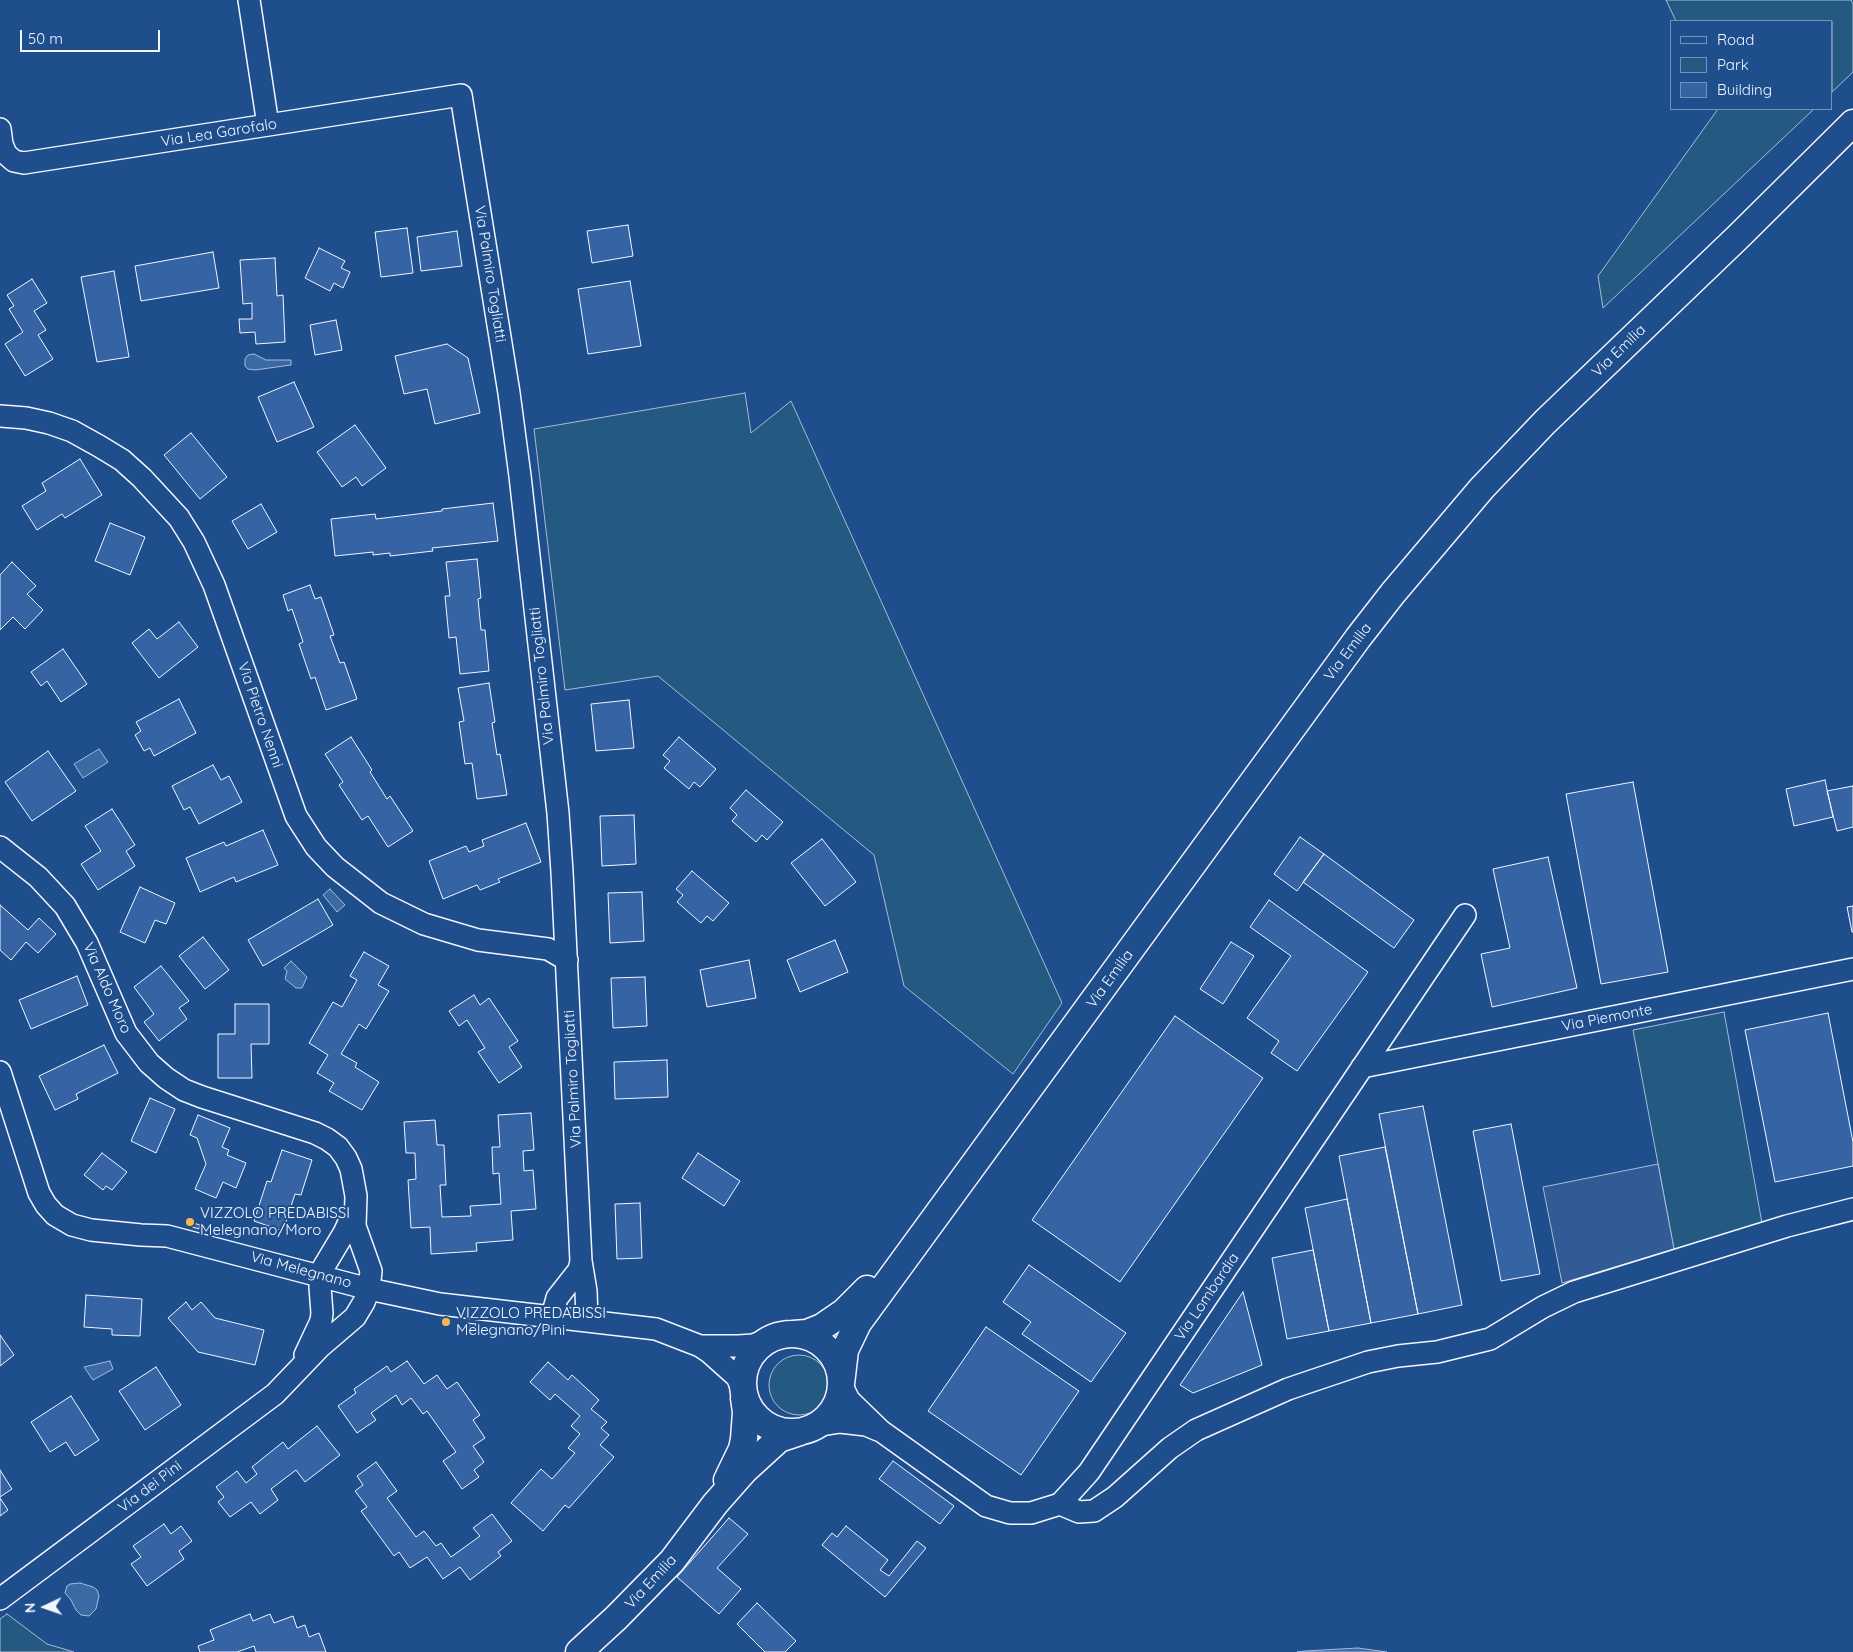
<!DOCTYPE html>
<html>
<head>
<meta charset="utf-8">
<style>
	body { margin:0 }
	#map { position:relative; width:1853px; height:1652px; overflow:hidden; background:#1f4e8c; font-family:Quicksand,sans-serif }
	canvas { display:block }
	.legend { position:absolute; left:1670px; top:20px; width:162px; height:90px; box-sizing:border-box; background:#1f4e8c; border:1px solid #7391ba; margin:0; padding:6px 9px; list-style:none; font-size:15px; color:#f2f6ff }
	.legend li { display:flex; align-items:center; gap:10px; height:25px }
	.legend b { width:25px; border:1px solid #7391ba }
	.north { position:absolute; left:20px; top:1582px; width:50px; height:50px; -webkit-text-stroke:4px #1f4e8c; paint-order:stroke; rotate:267deg; font-size:14px; font-weight:700; line-height:20px; text-align:center; color:#f2f6ff }
	.north::after { content:''; display:block; margin:auto; width:18px; height:22px; background:#f2f6ff; clip-path:polygon(50% 0,100% 100%,50% 72%,0 100%) }
	.scale { position:absolute; left:20px; top:30px; width:140px; height:22px; box-sizing:border-box; border:2px solid #f2f6ff; border-top:0; padding-left:6px; font-size:15px; line-height:18px; white-space:nowrap; color:#f2f6ff; -webkit-text-stroke:4px #1f4e8c; paint-order:stroke }
</style>
</head>
<body>
<div id="map">
<canvas width="1853" height="1652"></canvas>
<ul class="legend">
<li><b style="height:6px;background:#1f4e8c"></b>Road</li>
<li><b style="height:14px;background:#245a82"></b>Park</li>
<li><b style="height:14px;background:#3563a3"></b>Building</li>
</ul>
<div class="north">N</div>
<div class="scale">50 m</div>
</div>
<script>
const g = document.querySelector('canvas').getContext('2d');
g.lineJoin = 'round';
function fillPath(path, color) {
  g.fillStyle = color;
  g.fill(path, 'evenodd');
}
function poly(rows) {
  const path = new Path2D();
  for (const r of rows) {
    if (r.length === 3) {
      path.moveTo(r[0] + r[2], r[1]);
      path.arc(r[0], r[1], r[2], 0, 2 * Math.PI);
      continue;
    }
    path.moveTo(r[0], r[1]);
    for (let i = 2; i < r.length; i += 2) path.lineTo(r[i], r[i + 1]);
  }
  return path;
}
function strokePath(path, color, width, dash) {
  g.strokeStyle = color;
  g.lineWidth = width;
  g.lineCap = dash ? 'butt' : 'round';
  g.setLineDash(dash || []);
  g.stroke(path);
}
function label(font, color, halo, rows, align = 'center') {
  g.font = font + ' Quicksand,sans-serif';
  g.lineWidth = 4;
  g.setLineDash([]);
  g.textBaseline = 'middle';
  g.strokeStyle = halo;
  g.fillStyle = color;
  for (const [text, x, y, turn = 0] of rows) {
    g.save();
    g.translate(x, y);
    g.rotate((+turn || 0) * Math.PI / 180);
    g.textAlign = isNaN(turn) ? turn : align;
    if (halo) g.strokeText(text, 0, 0);
    g.fillText(text, 0, 0);
    g.restore();
  }
}
const green = poly([
	[1666,0,1851,0,1853,4,1853,72,1832,92,1832,21,1676,21,1666,0],
	[1718,109,1814,109,1603,308,1598,276,1718,109],
	[745,393,751,433,791,401,1062,1003,1013,1074,904,986,874,855,658,676,565,690,534,429,745,393],
	[1724,1012,1762,1223,1674,1249,1633,1030,1724,1012],
	[799,1385,30],
	[7,1614,47,1644,74,1652,0,1652,0,1619,7,1614]
]);
fillPath(green, '#245a82');
strokePath(green, '#a8bbd7', 1);
const parking = poly([
	[1658,1164,1674,1249,1562,1283,1543,1187,1658,1164]
]);
fillPath(parking, '#305b95');
strokePath(parking, '#a8bbd7', 1);
const water = poly([
	[254,354,266,360,291,360,291,365,255,370,248,369,245,366,245,359,248,355,254,354],
	[99,749,108,762,83,778,74,764,99,749],
	[330,889,345,905,337,912,323,895,330,889],
	[291,961,307,977,302,988,296,988,285,979,287,971,284,968,291,961],
	[110,1361,113,1369,93,1380,84,1367,110,1361],
	[80,1583,93,1587,97,1590,99,1596,96,1609,89,1616,81,1615,76,1610,71,1600,65,1593,67,1586,70,1584,80,1583],
	[1358,1648,1387,1652,1297,1652,1305,1651,1358,1648]
]);
fillPath(water, '#3b69a3');
strokePath(water, '#a8bbd7', 1);
const building = poly([
	[628,225,633,256,592,263,587,231,628,225],
	[407,228,413,273,381,277,375,232,407,228],
	[457,231,462,266,421,271,417,237,457,231],
	[319,248,345,261,341,268,350,272,343,288,334,283,330,291,305,278,319,248],
	[213,252,219,288,141,301,135,266,213,252],
	[275,258,277,296,283,295,285,342,256,344,255,332,240,333,239,319,252,319,252,303,243,304,240,260,275,258],
	[114,271,129,357,97,362,81,277,114,271],
	[32,279,47,303,34,311,46,330,38,335,53,359,25,376,5,344,23,332,9,309,14,306,7,295,32,279],
	[630,281,641,346,588,354,578,289,630,281],
	[336,320,342,350,315,355,310,325,336,320],
	[447,344,468,358,480,413,435,424,427,389,404,394,395,356,447,344],
	[294,382,314,427,277,442,258,397,294,382],
	[355,425,386,468,362,486,356,477,342,487,317,452,355,425],
	[191,433,227,477,200,499,164,455,191,433],
	[80,459,102,495,65,518,62,514,37,530,22,506,46,491,42,483,80,459],
	[493,503,498,541,432,548,433,551,390,556,390,553,373,555,373,552,335,556,331,519,375,514,376,519,442,511,442,509,493,503],
	[261,504,277,532,248,549,232,521,261,504],
	[110,523,145,537,130,575,95,561,110,523],
	[477,559,481,598,478,599,481,630,485,630,489,671,460,674,456,637,449,638,445,596,450,596,446,562,477,559],
	[12,562,36,586,27,594,43,610,25,629,13,617,0,630,0,575,12,562],
	[310,585,315,599,321,597,334,635,330,636,340,663,344,662,357,699,326,710,315,677,311,679,299,644,303,642,292,609,288,611,283,595,310,585],
	[179,622,198,647,159,678,132,643,149,629,157,639,179,622],
	[63,649,87,684,61,702,47,681,41,686,31,672,63,649],
	[489,683,495,722,492,723,497,755,500,754,507,795,477,799,472,763,465,764,459,722,464,721,458,688,489,683],
	[179,699,196,733,154,756,150,748,144,751,135,735,141,731,136,722,179,699],
	[629,700,634,748,596,751,591,704,629,700],
	[351,737,372,770,370,772,387,799,390,796,413,831,388,847,368,816,362,820,339,785,343,782,325,754,351,737],
	[679,737,716,769,700,787,694,782,689,789,664,768,670,761,663,755,679,737],
	[48,751,76,791,32,821,5,782,48,751],
	[213,765,221,780,229,776,242,802,199,824,190,807,184,810,172,786,213,765],
	[1825,780,1833,817,1794,826,1786,789,1825,780],
	[1633,782,1668,972,1601,984,1566,794,1633,782],
	[1853,786,1853,827,1837,831,1827,791,1853,786],
	[746,790,783,822,767,840,762,835,756,842,732,821,737,815,730,808,746,790],
	[112,809,135,845,126,851,135,866,98,890,81,864,101,851,85,826,112,809],
	[634,815,636,864,602,866,600,816,634,815],
	[526,823,541,862,498,879,500,882,480,890,477,885,443,899,429,861,466,846,469,852,484,846,482,840,526,823],
	[263,830,278,865,236,882,234,877,200,892,186,858,224,842,226,846,263,830],
	[1300,837,1324,854,1297,891,1274,874,1300,837],
	[822,839,856,882,825,906,791,863,822,839],
	[1324,854,1414,920,1394,948,1303,882,1324,854],
	[1548,857,1577,988,1492,1007,1481,954,1510,948,1493,869,1548,857],
	[692,871,729,903,713,921,707,916,701,923,677,902,683,895,676,889,692,871],
	[140,887,175,903,166,924,155,920,145,943,120,932,140,887],
	[642,892,644,941,610,943,608,893,642,892],
	[318,899,333,925,263,966,248,940,318,899],
	[1269,900,1368,972,1297,1071,1271,1053,1279,1041,1247,1018,1291,956,1250,927,1269,900],
	[0,905,28,930,39,918,56,934,38,953,26,942,11,960,0,950,0,905],
	[1853,906,1853,932,1852,932,1847,907,1853,906],
	[203,937,229,970,205,989,179,956,203,937],
	[835,940,848,972,800,992,787,960,835,940],
	[1231,942,1254,956,1223,1004,1200,989,1231,942],
	[364,952,389,966,378,985,389,991,366,1029,359,1024,341,1054,357,1063,355,1067,379,1082,362,1110,329,1091,334,1083,317,1073,328,1055,309,1043,333,1002,342,1007,357,980,350,976,364,952],
	[749,960,756,998,707,1007,700,970,749,960],
	[161,966,189,1001,179,1008,187,1019,159,1041,144,1022,154,1014,134,987,161,966],
	[77,976,88,1005,31,1029,19,1000,77,976],
	[645,977,647,1026,613,1028,611,978,645,977],
	[474,995,480,1005,489,998,518,1041,509,1047,522,1067,499,1083,478,1052,485,1048,467,1020,459,1026,449,1011,474,995],
	[235,1004,269,1004,269,1044,251,1044,252,1078,218,1078,218,1034,235,1034,235,1004],
	[1828,1013,1853,1142,1853,1166,1775,1182,1745,1030,1828,1013],
	[1175,1016,1263,1078,1120,1282,1032,1220,1175,1016],
	[104,1045,118,1073,76,1094,78,1099,55,1110,39,1076,104,1045],
	[667,1060,668,1097,615,1099,614,1062,667,1060],
	[150,1098,175,1109,156,1153,131,1141,150,1098],
	[1423,1106,1462,1305,1418,1314,1379,1114,1423,1106],
	[531,1113,534,1150,523,1151,524,1171,533,1170,536,1209,511,1211,513,1240,476,1243,477,1251,431,1254,430,1227,411,1228,408,1180,416,1179,415,1153,406,1153,404,1122,435,1120,437,1145,444,1145,446,1185,440,1185,442,1217,471,1216,470,1206,501,1204,499,1173,493,1174,492,1147,500,1147,498,1115,531,1113],
	[198,1115,230,1128,222,1147,229,1150,227,1155,246,1163,236,1188,223,1182,216,1198,195,1189,206,1164,197,1138,190,1135,198,1115],
	[1511,1124,1540,1274,1501,1281,1473,1131,1511,1124],
	[1385,1147,1418,1314,1371,1323,1339,1156,1385,1147],
	[282,1150,312,1160,301,1195,295,1194,283,1231,254,1221,267,1181,271,1182,282,1150],
	[102,1153,127,1172,112,1190,106,1186,103,1190,84,1175,102,1153],
	[698,1153,740,1181,724,1206,682,1178,698,1153],
	[1347,1199,1371,1323,1329,1331,1305,1208,1347,1199],
	[640,1203,642,1258,617,1259,615,1204,640,1203],
	[193,1223,200,1225,199,1229,192,1227,193,1223],
	[1313,1250,1329,1331,1287,1339,1272,1258,1313,1250],
	[1029,1265,1126,1333,1091,1382,1022,1334,1031,1322,1003,1302,1029,1265],
	[1243,1292,1262,1365,1193,1393,1180,1385,1243,1292],
	[86,1295,142,1299,140,1336,112,1335,112,1329,84,1327,86,1295],
	[186,1302,192,1310,201,1302,215,1318,264,1330,255,1365,198,1352,168,1318,186,1302],
	[467,1323,476,1324,475,1328,467,1327,467,1323],
	[986,1327,1079,1391,1021,1475,928,1411,986,1327],
	[0,1335,14,1355,0,1366,0,1335],
	[407,1361,424,1384,437,1375,447,1389,457,1382,480,1415,473,1420,485,1438,473,1446,484,1462,474,1470,479,1477,462,1489,443,1461,456,1452,427,1411,423,1414,411,1398,402,1405,396,1395,371,1413,376,1420,357,1433,338,1406,356,1393,354,1389,387,1366,391,1372,407,1361],
	[548,1362,568,1380,572,1375,599,1400,591,1409,607,1422,601,1428,609,1435,600,1445,614,1457,569,1508,565,1505,543,1531,511,1503,541,1469,552,1479,575,1453,568,1448,580,1434,571,1426,580,1416,555,1394,550,1400,530,1382,548,1362],
	[156,1367,181,1405,145,1430,119,1391,156,1367],
	[71,1396,99,1440,75,1456,66,1442,50,1452,31,1422,71,1396],
	[317,1426,340,1455,305,1482,296,1470,271,1489,278,1500,260,1514,251,1502,230,1517,218,1502,224,1497,216,1487,237,1471,246,1483,257,1474,252,1467,283,1442,288,1449,317,1426],
	[893,1461,954,1506,940,1524,879,1479,893,1461],
	[376,1462,397,1491,387,1498,416,1537,424,1531,436,1546,441,1543,451,1557,480,1536,473,1528,492,1514,512,1541,498,1552,501,1556,470,1580,460,1567,443,1579,427,1557,410,1568,399,1552,394,1556,361,1511,367,1507,355,1491,363,1485,357,1476,376,1462],
	[0,1470,12,1489,0,1497,0,1470],
	[0,1498,8,1510,0,1516,0,1498],
	[729,1518,748,1534,717,1568,741,1589,719,1614,677,1577,729,1518],
	[164,1524,171,1534,181,1526,192,1541,179,1551,184,1559,147,1586,131,1564,141,1557,133,1546,164,1524],
	[846,1526,888,1560,880,1570,889,1576,917,1541,926,1548,885,1597,822,1545,832,1533,837,1537,846,1526],
	[757,1603,796,1641,785,1652,765,1652,737,1624,757,1603],
	[250,1614,253,1621,270,1614,274,1623,293,1616,297,1628,305,1625,309,1637,319,1633,326,1652,256,1652,254,1646,237,1652,200,1652,198,1646,214,1640,210,1630,250,1614]
]);
fillPath(building, '#3563a3');
strokePath(building, '#f2f6ff', 1);
const minor = poly([
	[249,0,268,125],
	[0,129,2,144,6,154,14,161,24,163,461,95,509,393,520,476,558,813,562,872,581,1261,586,1291,587,1321],
	[0,416,26,418,49,423,72,431,99,446,122,460,142,478,179,518,194,542,214,585,296,816,316,847,335,867,381,903,424,924,478,940,548,949,567,960],
	[0,847,38,877,65,906,87,943,126,1033,149,1063,166,1078,184,1090,202,1097,315,1133,327,1139,338,1147,346,1158,351,1169,356,1196,355,1226,371,1271,369,1289,364,1302,355,1317,320,1347,275,1394,0,1599],
	[1362,1067,1853,969],
	[0,1072,39,1193,46,1205,55,1215,72,1225,91,1230,141,1235,167,1236,369,1289,440,1304,656,1329,700,1346,709,1352,737,1377,743,1391],
	[552,1316,557,1298,579,1270,581,1261],
	[700,1346,739,1346,753,1345,769,1339],
	[305,1355,321,1321,322,1313,320,1287,323,1268,344,1233,354,1211],
	[841,1384,849,1400,881,1431,986,1506,1010,1513,1031,1513,1060,1504,1089,1472,1465,915],
	[815,1426,840,1422,866,1425,878,1430],
	[1060,1504,1079,1512,1094,1511,1115,1497,1170,1448,1196,1430,1288,1389,1368,1362,1398,1356,1437,1352,1490,1339,1543,1307,1574,1292,1787,1226,1853,1209]
]);
const major = poly([
	[792,1383,49],
	[793,1334,807,1333,822,1327,844,1312,867,1289],
	[841,1384,845,1350,858,1323,1358,638,1393,593,1482,488,1545,422,1739,236,1853,123],
	[727,1480,742,1449,744,1439,746,1412,744,1398],
	[579,1652,616,1618,672,1561,715,1504,745,1470,779,1439,800,1432]
]);
strokePath(minor, '#f2f6ff', 24);
strokePath(major, '#f2f6ff', 29);
strokePath(minor, '#1f4e8c', 21);
strokePath(major, '#1f4e8c', 26);
for (const [x, y, r, color] of [
	[190,1222,5,"#ffb74d"],
	[446,1322,5,"#ffb74d"]
]) {
  const dot = new Path2D();
  dot.arc(x, y, r, 0, 2 * Math.PI);
  g.fillStyle = color;
  g.fill(dot);
  strokePath(dot, '#1f4e8c', 2);
}
label('15px', '#f2f6ff', '#1f4e8c', [
	["Via Lea Garofalo",219,133,-9],
	["Via Palmiro Togliatti",490,274,81],
	["Via Emilia",1619,351,-44],
	["Via Emilia",1348,652,-53],
	["Via Palmiro Togliatti",542,676,-96],
	["Via Pietro Nenni",260,715,71],
	["Via Emilia",1110,979,-54],
	["Via Aldo Moro",107,988,66],
	["Via Piemonte",1607,1018,-11],
	["Via Palmiro Togliatti",573,1079,-93],
	["Via Melegnano",301,1270,15],
	["Via Lombardia",1207,1297,-56],
	["Via dei Pini",150,1487,-37],
	["Via Emilia",651,1582,-47]
]);
label('15px', '#f2f6ff', '#1f4e8c', [
	["VIZZOLO PREDABISSI",200,1213],
	["Melegnano/Moro",200,1230],
	["VIZZOLO PREDABISSI",456,1313],
	["Melegnano/Pini",456,1330]
], 'left');
</script>
</body>
</html>
